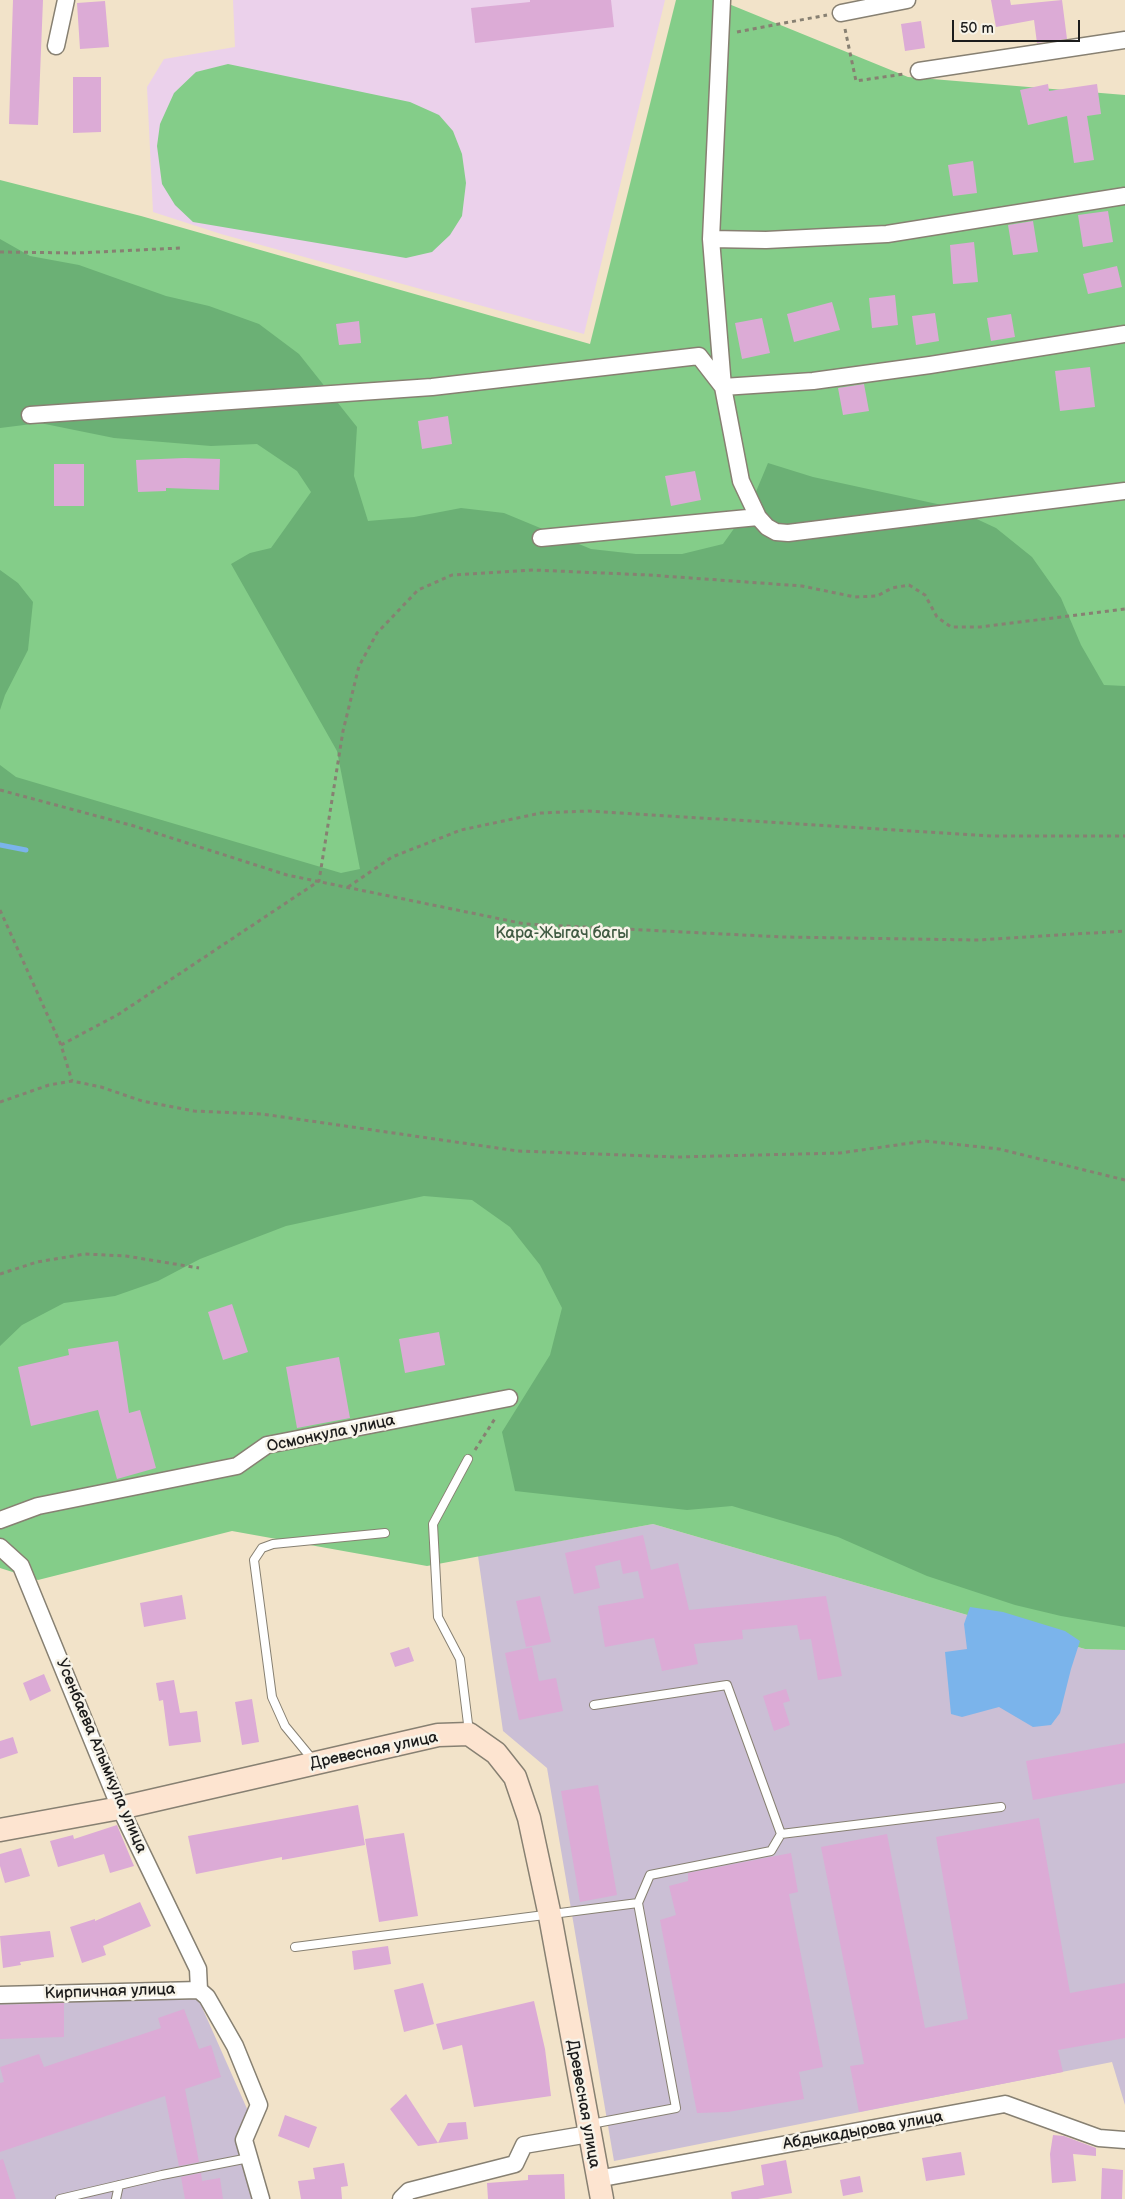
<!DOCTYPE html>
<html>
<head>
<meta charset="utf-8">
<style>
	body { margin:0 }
	#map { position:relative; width:1125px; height:2199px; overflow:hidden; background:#f2e3c9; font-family:"Balsamiq Sans",sans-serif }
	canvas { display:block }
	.scale { position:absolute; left:952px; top:20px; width:128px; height:22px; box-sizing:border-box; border:2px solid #1c1c1c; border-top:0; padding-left:6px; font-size:15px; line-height:18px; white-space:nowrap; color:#1c1c1c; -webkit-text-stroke:4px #f7f3e8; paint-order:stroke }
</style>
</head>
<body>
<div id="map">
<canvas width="1125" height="2199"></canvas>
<div class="scale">50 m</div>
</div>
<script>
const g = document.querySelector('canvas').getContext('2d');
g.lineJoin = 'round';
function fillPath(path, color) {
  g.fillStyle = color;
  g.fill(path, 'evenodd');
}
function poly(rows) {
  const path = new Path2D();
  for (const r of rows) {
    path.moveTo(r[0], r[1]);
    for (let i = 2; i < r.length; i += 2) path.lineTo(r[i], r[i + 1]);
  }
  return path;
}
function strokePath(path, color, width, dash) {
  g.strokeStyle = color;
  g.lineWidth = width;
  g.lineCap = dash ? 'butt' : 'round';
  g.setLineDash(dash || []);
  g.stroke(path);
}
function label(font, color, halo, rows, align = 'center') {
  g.font = font + ' "Balsamiq Sans",sans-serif';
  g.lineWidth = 5;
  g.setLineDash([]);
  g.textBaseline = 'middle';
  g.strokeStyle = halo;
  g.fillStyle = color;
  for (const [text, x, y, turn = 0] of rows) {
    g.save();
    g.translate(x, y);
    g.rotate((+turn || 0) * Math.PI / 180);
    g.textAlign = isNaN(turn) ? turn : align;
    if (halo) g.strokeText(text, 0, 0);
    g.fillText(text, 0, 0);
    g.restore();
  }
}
fillPath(poly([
	[233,0,665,0,584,334,221,234,153,212,147,87,164,59,235,47]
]), '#ebd1eb');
fillPath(poly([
	[653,1524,1085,1649,1125,1650,1125,2105,1112,2062,614,2161,547,1768,503,1731,478,1556],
	[197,1996,248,2111,238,2147,252,2199,0,2199,0,2001]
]), '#cbbfd5');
fillPath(poly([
	[676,0,719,0,908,77,1125,95,1125,1650,1085,1649,653,1524,427,1566,232,1531,38,1580,0,1568,0,180,141,216,590,344],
	[228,64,410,102,439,115,453,131,462,154,466,183,462,216,450,235,432,252,406,258,193,222,175,205,162,184,157,146,160,124,174,93,196,72]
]), '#84cd89');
fillPath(poly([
	[0,239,30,256,79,265,166,296,209,306,259,324,299,354,357,427,354,476,368,521,414,517,461,508,504,513,591,549,636,554,682,554,723,544,750,506,768,463,813,477,951,507,996,528,1032,557,1061,598,1081,645,1104,685,1125,686,1125,1627,1061,1616,1015,1605,927,1576,838,1537,732,1506,687,1510,515,1491,502,1432,550,1355,562,1308,540,1265,510,1227,472,1200,424,1196,286,1226,200,1259,158,1281,115,1296,64,1303,22,1325,0,1346,0,765,16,777,341,873,360,869,337,751,231,564,250,553,271,548,311,492,297,471,257,444,211,446,114,438,40,423,0,428],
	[0,570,18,583,33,602,28,650,5,695,0,710]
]), '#6bb075');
fillPath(poly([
	[970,1607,1003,1612,1065,1631,1080,1641,1071,1669,1060,1713,1051,1725,1033,1727,999,1707,962,1717,951,1714,945,1652,967,1649,964,1624]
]), '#7bb4eb');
strokePath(poly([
	[0,845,26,850]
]), '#7bb4eb', 5);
fillPath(poly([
	[13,0,43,0,38,125,9,124],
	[530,0,611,0,614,27,475,43,471,8,530,2],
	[991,0,1010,0,1011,5,1062,0,1067,39,1037,43,1034,20,996,27],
	[105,1,109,47,80,49,77,3],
	[921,21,925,48,905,51,901,24],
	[73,77,101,77,101,132,73,133],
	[1048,84,1049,91,1097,84,1101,114,1087,116,1094,160,1074,163,1067,116,1028,125,1020,90],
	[973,161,977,193,953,196,948,165],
	[1108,211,1113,242,1083,247,1078,215],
	[1033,221,1038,252,1013,255,1008,225],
	[974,242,978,282,953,284,950,245],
	[1117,266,1122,287,1088,294,1083,274],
	[895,295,898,325,872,328,869,298],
	[832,302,840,330,794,342,787,314],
	[935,313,939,341,916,345,912,316],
	[1011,314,1015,337,991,341,987,318],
	[762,318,770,353,742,359,735,323],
	[359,321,361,343,339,345,336,324],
	[1090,367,1095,407,1060,411,1055,371],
	[864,384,869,411,843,415,838,388],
	[448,416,452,444,422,449,418,421],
	[185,458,220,459,219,490,166,488,166,491,138,492,136,460],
	[54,464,84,464,84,506,54,506],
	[695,471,701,500,671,506,665,476],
	[232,1304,248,1352,223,1360,208,1312],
	[439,1332,445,1365,405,1373,399,1339],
	[118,1341,129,1413,140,1410,156,1468,117,1479,98,1410,31,1426,18,1367,69,1355,68,1349],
	[339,1357,350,1418,297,1428,286,1367],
	[643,1535,651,1570,678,1563,689,1610,826,1596,842,1676,818,1680,811,1639,800,1640,797,1625,742,1630,743,1639,694,1644,698,1664,662,1671,654,1638,605,1647,598,1606,644,1598,638,1571,623,1574,620,1560,595,1566,600,1588,574,1594,565,1553],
	[182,1595,186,1619,144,1627,140,1603],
	[540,1596,551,1642,526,1647,516,1601],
	[409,1647,414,1661,395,1667,390,1653],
	[532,1647,539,1681,556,1678,563,1711,519,1720,505,1653],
	[44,1674,51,1691,30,1701,23,1683],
	[174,1680,180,1713,197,1711,201,1742,169,1746,163,1700,159,1701,156,1683],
	[786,1689,790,1701,783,1703,790,1725,774,1731,763,1696],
	[252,1699,259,1742,242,1745,235,1702],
	[13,1737,18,1753,0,1759,0,1741],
	[1125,1743,1125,1783,1033,1800,1026,1761],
	[598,1785,617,1895,580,1902,561,1791],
	[358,1805,365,1845,282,1860,282,1857,196,1874,188,1836],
	[1039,1818,1070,1993,1125,1983,1125,2038,1058,2050,1063,2072,859,2112,850,2066,864,2064,821,1847,887,1834,925,2028,968,2019,936,1837],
	[117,1825,134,1866,110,1873,104,1854,58,1867,50,1841,73,1835,74,1839],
	[404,1833,418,1916,379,1922,365,1839],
	[21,1848,30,1876,5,1883,0,1866,0,1854],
	[791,1853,798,1892,789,1894,823,2067,799,2072,804,2099,728,2112,697,2113,660,1920,676,1915,669,1886,688,1881,688,1873],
	[140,1902,151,1926,103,1946,106,1955,82,1963,70,1927,95,1919,95,1921],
	[50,1931,54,1957,20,1962,21,1965,3,1968,0,1936],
	[388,1946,391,1964,354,1970,352,1951],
	[423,1983,434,2024,404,2032,394,1990],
	[534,2001,545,2049,551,2096,474,2107,462,2045,443,2050,436,2024],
	[64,2003,64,2037,0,2039,0,2005],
	[184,2009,199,2049,211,2045,221,2077,185,2089,199,2162,179,2166,165,2096,0,2152,0,2083,4,2082,0,2067,39,2054,44,2067,161,2028,158,2018],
	[406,2094,438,2143,418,2146,390,2109],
	[285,2115,317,2127,309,2148,278,2136],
	[466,2122,468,2139,438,2143,448,2123],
	[1053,2135,1064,2136,1096,2148,1096,2156,1073,2154,1076,2181,1052,2183,1050,2154],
	[961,2152,965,2175,926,2181,922,2158],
	[3,2159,16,2199,0,2199,0,2160],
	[786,2160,792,2193,758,2199,732,2199,731,2192,764,2185,761,2165],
	[344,2163,348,2186,341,2187,342,2199,301,2199,298,2181,315,2179,313,2168],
	[1102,2168,1123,2170,1122,2199,1101,2199],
	[201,2173,202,2181,220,2178,223,2199,185,2199,181,2177],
	[564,2174,565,2199,488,2199,487,2183,528,2180,528,2175],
	[860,2176,863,2192,843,2196,840,2180]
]), '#dcabd6');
const lane = poly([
	[468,1459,433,1524,438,1617,460,1659,469,1732],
	[594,1705,727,1685,781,1834,1001,1807],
	[313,1760,285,1726,272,1697,254,1560,262,1548,273,1544,385,1533],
	[295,1947,638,1903,650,1875,771,1851,781,1834],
	[591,2124,676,2108,638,1903],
	[60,2199,162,2175,249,2158],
	[116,2199,119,2185]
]);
const street = poly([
	[722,0,711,239,766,240,887,234,1125,196],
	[841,13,907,0],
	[56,46,66,0],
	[919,71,1125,40],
	[711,239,723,387,813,381,930,365,1125,334],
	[30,415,432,387,699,356,723,387,741,481,758,517],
	[541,538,758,517,767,527,776,532,788,533,1125,491],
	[0,1520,38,1506,237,1466,267,1445,509,1398],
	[0,1547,21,1566,120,1808,198,1969,199,1990,0,1995],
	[199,1990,207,1997,235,2046,259,2105,244,2140,261,2199],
	[597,2179,1005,2104,1099,2138,1125,2140],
	[401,2199,409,2191,515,2164,524,2145,589,2134]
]);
const secondary = poly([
	[0,1830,120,1808,438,1735,469,1734,496,1753,515,1777,529,1818,550,1916,602,2199]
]);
strokePath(lane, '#878072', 10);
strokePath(street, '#878072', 19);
strokePath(secondary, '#878072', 25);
strokePath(poly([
	[845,29,856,81,904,74],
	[737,32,827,15],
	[0,252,77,253,180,248],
	[0,790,134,826,287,875,525,924,783,937,977,940,1125,931],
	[348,887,392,857,461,830,541,813,588,811,993,836,1125,836],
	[0,910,61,1045,72,1081],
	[61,1045,119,1014,319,881,343,731,359,666,377,633,418,590,452,575,533,570,649,575,802,586,855,597,877,596,892,588,909,585,925,595,937,617,951,627,980,627,1125,609],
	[0,1102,49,1085,72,1081,101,1087,142,1101,194,1111,262,1114,518,1151,677,1157,840,1153,925,1141,999,1149,1125,1180],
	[0,1274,37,1262,85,1254,126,1256,199,1268],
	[475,1450,496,1417]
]), '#878072', 3, [4, 4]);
strokePath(lane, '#fff', 8);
strokePath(street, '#fff', 16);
strokePath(secondary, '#fde4d0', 22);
label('16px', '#405a42', '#f7f3e8', [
	["Кара-Жыгач багы",562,934]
]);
label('16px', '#1c1c1c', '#f7f3e8', [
	["Осмонкула улица",331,1434,-12],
	["Древесная улица",374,1751,-12],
	["Усенбаева Алымкула улица",101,1756,67],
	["Кирпичная улица",110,1992,-2],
	["Древесная улица",583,2104,80],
	["Абдыкадырова улица",863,2131,-10]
]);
</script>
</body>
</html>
